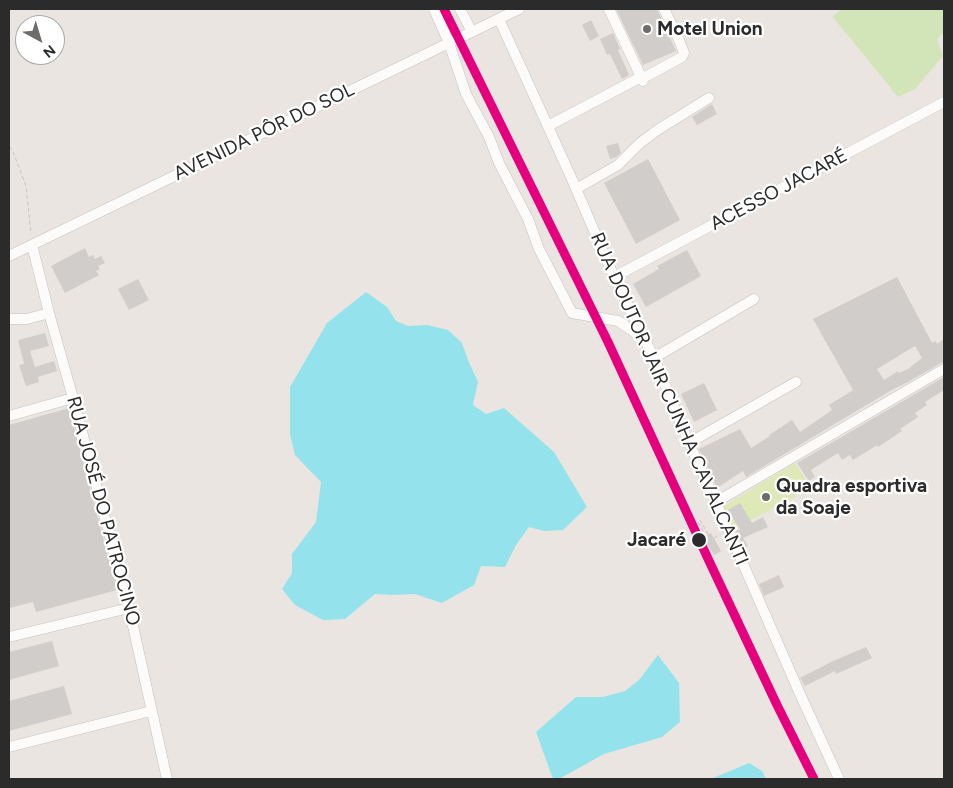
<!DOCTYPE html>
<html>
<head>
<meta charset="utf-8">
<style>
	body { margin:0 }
	#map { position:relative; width:953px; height:788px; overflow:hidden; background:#eae5e0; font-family:Figtree,sans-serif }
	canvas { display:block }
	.frame { position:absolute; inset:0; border:10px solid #2b2b2b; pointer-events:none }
	.north { position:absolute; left:15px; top:15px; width:50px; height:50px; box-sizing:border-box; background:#fff; border:1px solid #aaa; border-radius:50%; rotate:141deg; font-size:14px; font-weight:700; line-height:20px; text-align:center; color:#2b2b2b }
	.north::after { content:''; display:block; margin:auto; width:18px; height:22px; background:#6e6c6a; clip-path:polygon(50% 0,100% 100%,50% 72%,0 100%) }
</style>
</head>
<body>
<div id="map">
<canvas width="953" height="788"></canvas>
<div class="frame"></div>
<div class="north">N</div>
</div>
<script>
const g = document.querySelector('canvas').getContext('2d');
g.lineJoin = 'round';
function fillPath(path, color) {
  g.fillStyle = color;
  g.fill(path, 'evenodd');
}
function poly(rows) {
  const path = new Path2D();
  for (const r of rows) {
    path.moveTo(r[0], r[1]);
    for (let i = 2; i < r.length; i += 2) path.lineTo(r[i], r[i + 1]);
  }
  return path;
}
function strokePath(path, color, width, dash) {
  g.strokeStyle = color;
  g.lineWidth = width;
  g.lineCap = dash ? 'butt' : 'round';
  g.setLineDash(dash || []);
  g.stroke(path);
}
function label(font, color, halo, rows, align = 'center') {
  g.font = font + ' Figtree,sans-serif';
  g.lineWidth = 4.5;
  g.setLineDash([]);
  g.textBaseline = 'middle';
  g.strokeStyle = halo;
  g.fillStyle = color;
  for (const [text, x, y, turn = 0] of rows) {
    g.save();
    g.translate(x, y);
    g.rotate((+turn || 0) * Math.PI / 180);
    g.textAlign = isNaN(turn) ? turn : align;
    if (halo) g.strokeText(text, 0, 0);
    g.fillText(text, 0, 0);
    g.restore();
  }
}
fillPath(poly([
	[843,9,944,9,944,33,937,39,943,56,915,89,898,97,832,16]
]), '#d2e5b9');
fillPath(poly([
	[795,463,811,488,733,530,724,506]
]), '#dee9b7');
fillPath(poly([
	[366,292,387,307,396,321,408,326,427,325,448,330,462,343,468,360,478,382,473,405,486,414,504,408,554,452,587,507,563,530,544,531,529,527,516,545,505,567,481,566,474,585,442,603,415,594,393,595,375,594,345,619,323,620,295,605,282,589,292,573,292,554,316,522,321,482,295,455,290,434,290,387,327,323],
	[658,655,679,683,680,722,662,737,604,754,559,779,553,779,536,732,576,697,603,697,625,691,639,680],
	[749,763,762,771,766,779,711,779]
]), '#94e3ec');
fillPath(poly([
	[616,9,657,9,676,51,643,65],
	[591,20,599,36,590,41,582,25],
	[613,33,620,49,618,50,629,75,622,79,610,54,607,55,600,39],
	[712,104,717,114,697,125,692,117],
	[618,143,621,153,616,157,610,159,606,146],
	[648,159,680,220,636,244,604,183],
	[85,248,89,257,93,255,95,259,101,256,105,263,98,266,100,269,96,271,99,275,65,293,51,266],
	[687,250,701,276,646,307,633,284,659,269,657,266],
	[897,277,932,343,935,341,937,344,944,339,944,362,941,363,906,383,890,391,746,477,743,471,717,488,699,449,740,429,751,448,770,436,769,435,792,420,800,432,832,410,829,405,853,390,813,319],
	[915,346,922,358,908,369,899,373,898,371,884,380,877,369],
	[138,279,149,300,129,310,118,289],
	[45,333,49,346,30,351,35,367,54,361,57,371,38,377,39,382,26,386,19,365,24,364,18,340],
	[944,377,944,390,925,402,927,405,915,413,918,417,900,429,902,431,878,447,877,445,853,460,850,455,842,460,838,453,811,470,815,477,809,481,797,463],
	[704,383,717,410,694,422,681,394],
	[69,408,117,590,36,612,33,602,9,608,9,425],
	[740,503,752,523,763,517,768,527,743,538,748,546,744,548,736,531,740,529,728,510],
	[711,533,721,551,714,555,703,537],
	[779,575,784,587,764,596,759,584],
	[52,641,59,666,9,680,9,652],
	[866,647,872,658,836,674,835,671,805,686,800,678,831,662],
	[64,686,72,714,9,731,9,701]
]), '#d1cdca');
const minor = poly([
	[434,9,449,43,466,94,489,137,499,163,528,219,539,249,572,313,618,321,642,337],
	[460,9,472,32],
	[609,9,643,81],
	[499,19,571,177,614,277,654,358,689,443,716,502,800,694,839,779],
	[548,126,641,77,647,76,682,57,684,53,679,40,664,9],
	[576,189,618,165,640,143,659,129,709,98],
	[32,245,49,313,73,398,129,608,167,779],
	[9,256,519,9],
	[614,277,944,102],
	[9,319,27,319,49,313],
	[654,358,754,299],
	[9,416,73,398],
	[689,443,796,382],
	[716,502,944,369],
	[9,637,129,608],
	[9,747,151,711]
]);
strokePath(minor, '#c4c3c2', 11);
strokePath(poly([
	[9,147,12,149,26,186,31,234],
	[676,484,743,621],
	[702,535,705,534,698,522,700,520,708,534],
	[714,538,720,535]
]), '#c6c6c6', 1, [4, 2.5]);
strokePath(minor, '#fcfbfa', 10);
strokePath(poly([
	[444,9,608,342,710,563,777,705,814,779]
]), '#e5007d', 9);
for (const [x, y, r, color] of [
	[647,29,5,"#6e6c6a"],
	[766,497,5,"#6e6c6a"],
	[699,540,8,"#2b2b2b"]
]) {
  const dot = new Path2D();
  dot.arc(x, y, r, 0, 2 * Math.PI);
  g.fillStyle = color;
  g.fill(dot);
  strokePath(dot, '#fff', 2);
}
label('bold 19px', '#2b2b2b', '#fff', [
	["Motel Union",657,29],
	["Quadra esportiva",776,486],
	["da Soaje",776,508]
], 'left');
label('19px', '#2b2b2b', '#fff', [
	["AVENIDA PÔR DO SOL",264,132,-26],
	["ACESSO JACARÉ",779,190,-28],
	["RUA DOUTOR JAIR CUNHA CAVALCANTI",669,399,66],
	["RUA JOSÉ DO PATROCINO",103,511,75]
]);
label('bold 19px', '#2b2b2b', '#fff', [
	["Jacaré",686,540]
], 'right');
</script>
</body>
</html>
